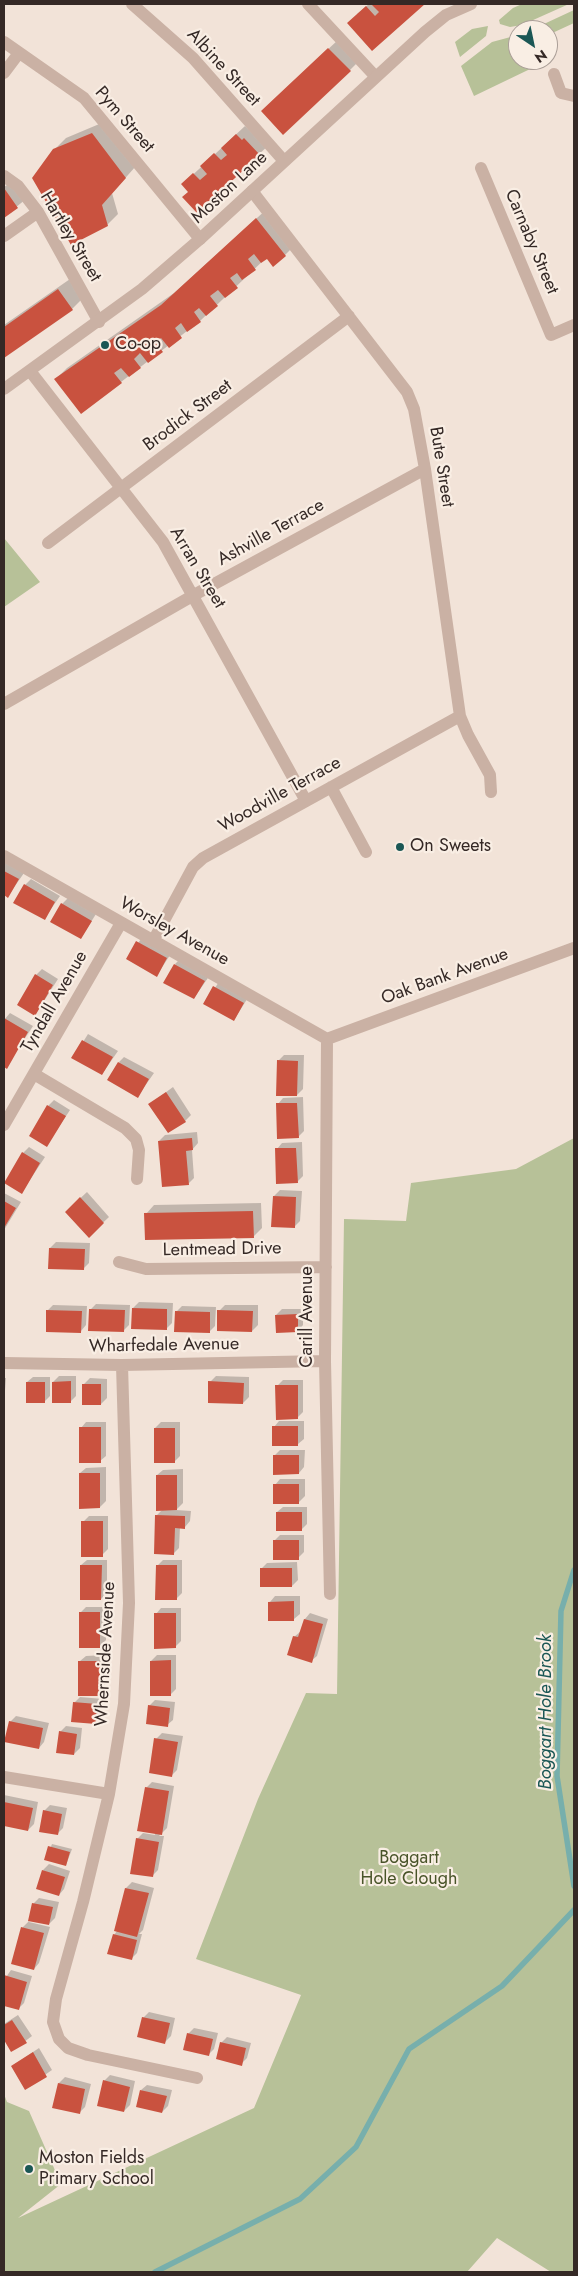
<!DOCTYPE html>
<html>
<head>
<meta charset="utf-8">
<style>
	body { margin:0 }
	#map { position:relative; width:578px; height:2276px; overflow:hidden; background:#f2e3d8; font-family:Jost,sans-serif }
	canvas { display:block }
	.frame { position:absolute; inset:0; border:5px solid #352926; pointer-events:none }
	.north { position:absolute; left:508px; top:20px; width:50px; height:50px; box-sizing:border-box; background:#f9eee4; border:1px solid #ab9f98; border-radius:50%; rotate:146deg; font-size:14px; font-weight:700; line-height:20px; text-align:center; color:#352926 }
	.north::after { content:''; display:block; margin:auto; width:18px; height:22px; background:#1b5755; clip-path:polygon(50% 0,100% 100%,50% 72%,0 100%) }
</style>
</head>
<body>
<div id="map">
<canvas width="578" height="2276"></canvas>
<div class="frame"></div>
<div class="north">N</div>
</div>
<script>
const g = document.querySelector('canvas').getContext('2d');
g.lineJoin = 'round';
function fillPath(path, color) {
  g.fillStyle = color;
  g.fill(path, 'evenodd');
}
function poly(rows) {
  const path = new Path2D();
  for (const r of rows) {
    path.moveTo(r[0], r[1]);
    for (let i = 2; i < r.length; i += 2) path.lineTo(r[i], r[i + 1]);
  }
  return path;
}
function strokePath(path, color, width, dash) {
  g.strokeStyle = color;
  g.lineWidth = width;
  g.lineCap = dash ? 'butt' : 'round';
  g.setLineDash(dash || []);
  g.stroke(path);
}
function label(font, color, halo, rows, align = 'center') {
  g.font = font + ' Jost,sans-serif';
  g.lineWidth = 4.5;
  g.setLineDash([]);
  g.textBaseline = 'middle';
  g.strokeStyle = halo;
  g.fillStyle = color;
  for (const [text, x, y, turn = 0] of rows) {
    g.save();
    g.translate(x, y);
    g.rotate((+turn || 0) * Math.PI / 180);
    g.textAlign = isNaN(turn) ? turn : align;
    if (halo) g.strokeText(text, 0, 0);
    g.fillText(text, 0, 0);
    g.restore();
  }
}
fillPath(poly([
	[522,4,569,4,522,25,510,27,500,24,499,20,513,8],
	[574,10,574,23,548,35,548,30,531,30],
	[488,26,486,36,460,57,455,42,472,29],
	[518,35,518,60,548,60,548,45,553,58,474,96,461,66,492,42],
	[4,538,40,582,4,607],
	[574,1138,574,2272,551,2272,497,2238,467,2272,4,2272,4,2094,7,2102,29,2111,61,2184,18,2218,254,2108,301,1995,196,1959,258,1799,306,1693,337,1694,344,1219,406,1221,411,1183,516,1169]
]), '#b7c198');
fillPath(poly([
	[369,4,423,4,372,49,357,14],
	[338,40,358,62,350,70,271,102],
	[104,122,136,166,112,193,118,214,107,225,54,150,66,138],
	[245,126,268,146,259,154,190,191,183,184],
	[13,181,26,199,4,217,4,187],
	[268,208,296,244,285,255,267,257,200,321,121,382,56,379,67,368,174,293],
	[70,279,83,298,72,309,4,357,4,325],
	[4,862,24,873,8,896,4,894],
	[31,879,60,896,44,919,25,885],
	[68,898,96,914,81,938,62,904],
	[143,936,172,952,157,975,127,959],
	[180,959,210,975,194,998,175,964],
	[42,969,58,979,35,1015,36,975],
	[220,980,249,996,234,1020,205,1004],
	[10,1013,33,1026,6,1067,4,1066,4,1020],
	[88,1034,118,1051,102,1074,73,1058],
	[284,1055,304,1055,303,1089,297,1095,278,1061],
	[124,1057,154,1073,138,1096,119,1062],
	[173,1087,191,1115,185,1121,150,1104],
	[303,1097,304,1131,298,1137,278,1104,283,1098],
	[54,1100,70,1110,47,1145,48,1106],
	[197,1132,198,1143,192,1150,194,1178,188,1184,159,1141,165,1135],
	[302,1142,303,1176,297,1182,277,1149,282,1143],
	[29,1147,45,1157,22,1192,23,1153],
	[280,1190,302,1191,300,1221,295,1226,274,1196],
	[87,1192,109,1217,89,1236,72,1206],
	[4,1193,21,1202,4,1230],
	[261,1203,262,1228,253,1237,146,1214,154,1205],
	[56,1242,90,1243,89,1263,83,1269,50,1268,50,1248],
	[139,1302,173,1303,172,1323,166,1329,133,1308],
	[96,1304,130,1305,129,1325,124,1330,90,1310],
	[53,1305,87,1306,86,1325,81,1331,47,1311],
	[225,1305,258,1305,258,1325,252,1331,219,1311],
	[182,1306,216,1307,215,1326,209,1332,176,1312],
	[282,1309,303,1309,303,1325,298,1331,276,1315],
	[59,1376,76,1376,76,1396,70,1402,53,1382],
	[216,1376,249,1377,249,1397,243,1403,210,1382],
	[33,1377,50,1377,50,1396,44,1402,27,1382],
	[4,1378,6,1378,4,1404],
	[90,1378,107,1379,107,1398,101,1404,84,1384],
	[283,1380,303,1380,303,1412,297,1418,277,1386],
	[279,1421,304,1421,304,1439,298,1444,274,1427],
	[86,1422,106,1422,106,1456,100,1461,81,1428],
	[161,1422,180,1422,180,1456,174,1462,155,1428],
	[280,1450,305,1450,304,1467,299,1473,274,1456],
	[106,1467,106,1501,100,1507,80,1473,86,1468],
	[183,1469,183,1503,176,1510,191,1511,190,1521,185,1527,180,1527,179,1548,174,1553,156,1516,163,1509,157,1475,163,1470],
	[280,1479,305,1479,305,1496,299,1502,275,1485],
	[283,1507,307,1507,307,1524,301,1530,277,1512],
	[89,1516,108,1516,108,1549,102,1555,83,1522],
	[280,1535,304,1535,304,1552,298,1558,274,1541],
	[87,1560,107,1560,107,1593,101,1599,81,1565],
	[163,1560,182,1560,182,1593,176,1599,157,1566],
	[297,1562,298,1580,292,1586,261,1569,267,1563],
	[275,1596,300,1596,300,1614,294,1619,270,1602],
	[86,1607,106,1607,106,1640,100,1646,80,1613],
	[161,1608,181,1608,181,1641,175,1647,156,1614],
	[310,1613,328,1619,317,1656,311,1661,294,1637,301,1631,305,1619],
	[105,1655,105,1689,99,1695,80,1661,86,1656],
	[157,1655,176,1655,176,1689,170,1695,151,1661],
	[80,1697,103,1699,101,1717,95,1723,74,1703],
	[155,1700,175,1702,173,1720,167,1725,149,1706],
	[16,1716,49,1723,44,1742,39,1748,10,1722],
	[66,1726,82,1728,80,1748,74,1754,60,1732],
	[162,1733,183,1736,177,1770,171,1776,156,1739],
	[152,1782,174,1786,167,1828,159,1836,164,1836,158,1870,152,1876,137,1839,143,1833,155,1835,146,1788],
	[4,1795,38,1802,34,1824,28,1830,4,1825],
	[50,1805,67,1808,63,1828,57,1834,44,1811],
	[52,1844,72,1849,66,1865,46,1859],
	[49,1864,70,1871,64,1889,59,1895,43,1870],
	[132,1882,154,1888,143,1930,139,1934,142,1934,137,1953,131,1959,114,1935,117,1931,115,1930,126,1888],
	[39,1898,59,1902,55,1918,49,1924,30,1920,29,1922,50,1927,39,1963,34,1969,12,1963,23,1927,29,1921,33,1904],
	[11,1970,32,1976,24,2003,18,2009,4,2004,4,1980],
	[149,2012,175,2018,171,2036,165,2042,143,2018],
	[18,2015,32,2036,12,2051,4,2038,4,2024],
	[194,2028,218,2033,214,2049,208,2055,188,2034],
	[227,2037,251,2043,247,2058,241,2064,221,2043],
	[39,2048,52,2070,26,2088,12,2066],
	[110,2075,135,2081,130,2105,124,2111,104,2081],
	[65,2077,91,2084,85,2107,79,2113,54,2107,59,2083],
	[147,2085,172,2090,168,2106,162,2112,141,2090]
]), '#0003');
strokePath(poly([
	[574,1570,561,1611,557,1776,574,1886],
	[155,2272,300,2199,356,2147,409,2049,502,1986,574,1910]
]), '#77afac', 5.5);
fillPath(poly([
	[371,4,425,4,372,51,347,23,366,6,375,16,379,12],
	[328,48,351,71,283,135,261,111],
	[92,133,126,178,102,205,108,226,71,245,32,178,53,149],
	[236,134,242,140,244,138,260,155,197,213,182,197,188,192,181,184,193,173,200,180,207,174,200,166,214,153,221,160,227,155,221,148],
	[4,188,18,208,4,218],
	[256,218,286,256,273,267,267,259,261,263,254,254,248,259,256,270,242,280,237,273,230,278,238,288,225,298,218,290,210,296,218,306,206,316,199,308,194,312,201,322,187,332,181,323,175,328,182,338,169,348,161,338,155,342,163,352,148,363,140,353,134,359,141,368,129,377,121,368,114,373,122,383,81,414,54,379,161,305],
	[58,289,73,310,4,358,4,327],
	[4,871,19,879,8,898,4,895],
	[24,884,55,902,45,920,13,903],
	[61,903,92,921,81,939,50,922],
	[136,941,167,958,157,977,126,959],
	[174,964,205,981,194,999,163,983],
	[35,974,53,985,35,1016,17,1005],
	[213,986,244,1003,234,1021,203,1004],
	[4,1018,28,1032,7,1069,4,1067],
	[82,1040,113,1057,102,1075,71,1058],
	[277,1060,298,1061,297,1096,276,1096],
	[118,1062,149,1079,138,1098,107,1080],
	[166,1092,186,1122,168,1133,148,1104],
	[276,1103,297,1103,299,1138,277,1139],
	[47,1105,66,1116,47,1147,29,1136],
	[192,1138,193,1150,186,1151,189,1185,162,1187,158,1141],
	[275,1148,296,1148,298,1183,276,1184],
	[22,1152,40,1163,22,1194,4,1183],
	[273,1196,296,1197,295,1228,271,1227],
	[80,1197,104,1223,89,1238,65,1212],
	[4,1201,16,1208,4,1228],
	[253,1211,254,1238,145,1240,144,1213],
	[49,1248,85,1249,84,1270,48,1269],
	[132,1308,167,1309,167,1330,131,1329],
	[89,1309,125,1310,124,1332,88,1331],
	[46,1310,82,1311,81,1333,46,1332],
	[217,1310,253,1311,252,1332,217,1331],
	[175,1311,210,1312,210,1333,174,1332],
	[298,1314,298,1332,276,1333,275,1315],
	[71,1381,71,1403,52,1403,52,1382],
	[208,1381,244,1383,243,1404,208,1403],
	[26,1382,45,1382,45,1403,26,1403],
	[82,1384,101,1384,101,1405,82,1405],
	[275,1385,298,1385,298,1419,276,1420],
	[272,1426,298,1426,298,1446,272,1446],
	[79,1427,101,1427,101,1463,79,1463],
	[154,1428,175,1428,175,1463,154,1463],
	[273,1455,299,1455,299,1474,273,1475],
	[79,1473,100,1473,100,1508,79,1509],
	[156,1475,177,1475,177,1510,156,1511],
	[273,1484,299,1484,299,1504,273,1504],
	[276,1512,302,1512,302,1531,276,1531],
	[155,1515,185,1516,185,1529,175,1528,174,1555,154,1554],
	[81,1521,103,1521,103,1557,81,1557],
	[273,1540,299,1540,299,1560,273,1560],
	[80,1565,102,1565,101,1600,80,1600],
	[156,1565,177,1565,177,1600,155,1600],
	[260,1568,292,1568,292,1587,260,1587],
	[294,1601,294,1621,268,1621,268,1602],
	[79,1612,100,1612,100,1648,79,1648],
	[154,1613,176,1613,176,1648,154,1649],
	[304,1619,323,1624,312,1663,287,1655,293,1636,298,1637],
	[171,1660,171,1696,150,1696,150,1661],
	[78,1661,100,1661,100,1696,78,1696],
	[73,1702,97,1704,96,1724,71,1722],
	[148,1705,170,1708,168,1727,146,1724],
	[9,1721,43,1728,39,1749,4,1742],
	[59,1731,77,1734,74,1755,56,1753],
	[154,1738,178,1742,172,1777,149,1773],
	[145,1787,169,1791,162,1835,137,1831],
	[4,1802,33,1808,28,1831,4,1826],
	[43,1810,62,1814,58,1835,39,1832],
	[136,1838,159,1842,153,1877,130,1874],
	[48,1846,70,1852,66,1866,44,1860],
	[42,1870,65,1877,59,1896,36,1889],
	[125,1888,149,1893,137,1937,114,1931],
	[32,1903,53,1907,49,1925,28,1921],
	[21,1927,44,1933,34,1970,11,1964],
	[113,1934,137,1940,132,1960,107,1954],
	[4,1975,27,1982,19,2010,4,2006],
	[142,2017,170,2023,165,2044,137,2037],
	[12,2020,27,2043,11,2052,4,2040,4,2025],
	[187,2033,213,2039,209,2056,183,2050],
	[220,2042,246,2048,242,2066,216,2059],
	[33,2052,47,2077,25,2090,11,2066],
	[103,2080,130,2087,124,2112,97,2106],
	[58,2083,85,2089,80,2114,52,2108],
	[140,2090,167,2096,162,2113,136,2107]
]), '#c9523f');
strokePath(poly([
	[132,4,193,58,284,161],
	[308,4,375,76],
	[4,42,84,98,200,239],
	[4,73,19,53],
	[554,74,561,93,574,96],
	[481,168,551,335,574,325],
	[4,176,18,186,38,212,99,322],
	[252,191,407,392,414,409,425,469,460,716,468,735,490,775,491,792],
	[4,236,38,212],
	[30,371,163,542,306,801],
	[48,543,349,316],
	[4,704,194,595,425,469],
	[331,787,366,852],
	[4,856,327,1039],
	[153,941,193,867,203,858,460,716],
	[327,1039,325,1361,330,1594],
	[327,1039,574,948],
	[34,1074,125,1128,136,1139,139,1150,137,1179],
	[4,1125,121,923],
	[119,1262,146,1269,326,1267],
	[4,1363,122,1365,325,1361],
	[122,1365,129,1603,124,1704,109,1794,83,1902,56,1999,53,2022,59,2039,68,2048,88,2055,197,2078],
	[4,1777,109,1794]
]), '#cab1a4', 12);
strokePath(poly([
	[4,389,142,289,200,239,425,32,446,15,471,4]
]), '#cab1a4', 12);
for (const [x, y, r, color] of [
	[105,345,5,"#1b5755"],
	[400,847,5,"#1b5755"],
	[29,2169,5,"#1b5755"]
]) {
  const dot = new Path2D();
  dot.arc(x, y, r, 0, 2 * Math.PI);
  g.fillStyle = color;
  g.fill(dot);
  strokePath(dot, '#f9eee4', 2);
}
label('18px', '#352926', '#f9eee4', [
	["Albine Street",223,68,47],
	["Pym Street",124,120,49],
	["Moston Lane",230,188,-43],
	["Hartley Street",70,237,59],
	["Carnaby Street",531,242,67],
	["Brodick Street",188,416,-37],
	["Bute Street",441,467,81],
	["Ashville Terrace",271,533,-29],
	["Arran Street",197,568,59],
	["Woodville Terrace",280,795,-29],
	["Worsley Avenue",174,932,29],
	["Oak Bank Avenue",445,977,-20],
	["Tyndall Avenue",55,1002,-60],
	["Lentmead Drive",222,1250,-1],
	["Carill Avenue",308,1317,-90],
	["Wharfedale Avenue",164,1346,-1],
	["Whernside Avenue",106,1654,-87]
]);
label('18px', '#352926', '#f9eee4', [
	["Co-op",115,345],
	["On Sweets",410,847],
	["Moston Fields",39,2159],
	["Primary School",39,2180]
], 'left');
label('18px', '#495429', '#f9eee4', [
	["Boggart",409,1859],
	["Hole Clough",409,1880]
]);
label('italic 19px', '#1b5755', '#f9eee4', [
	["Boggart Hole Brook",546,1712,-90]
]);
</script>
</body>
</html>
